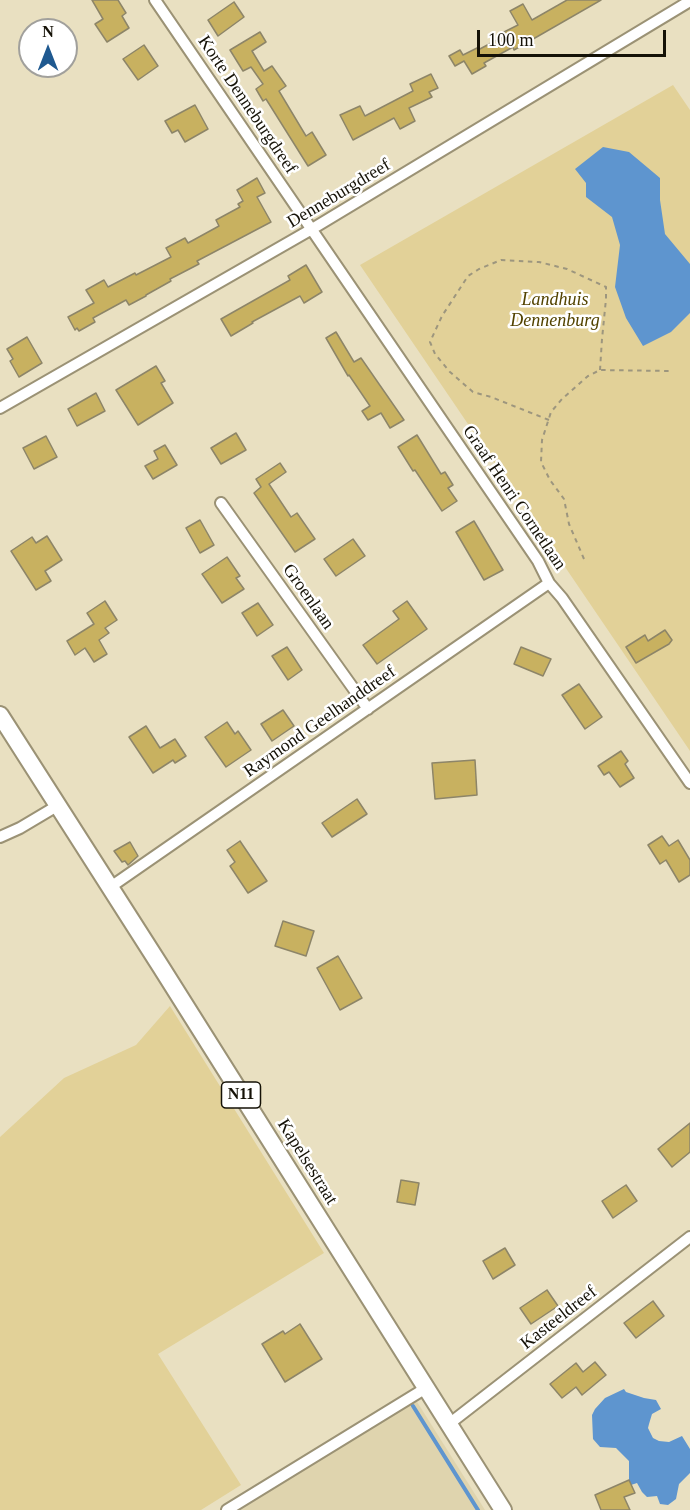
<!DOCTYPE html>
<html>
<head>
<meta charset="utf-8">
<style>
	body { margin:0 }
	#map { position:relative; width:690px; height:1510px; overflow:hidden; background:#e9e0c1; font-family:Georgia,serif }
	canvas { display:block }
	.north { position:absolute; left:18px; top:18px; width:60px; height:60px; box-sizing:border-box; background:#fff; border:2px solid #a1a09c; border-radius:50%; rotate:0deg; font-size:16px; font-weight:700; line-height:24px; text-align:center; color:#151207 }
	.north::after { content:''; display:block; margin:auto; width:21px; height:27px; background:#1f5990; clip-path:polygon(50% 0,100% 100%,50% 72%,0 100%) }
	.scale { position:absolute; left:477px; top:30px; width:189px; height:27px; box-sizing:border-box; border:3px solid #151207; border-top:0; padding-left:8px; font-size:18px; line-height:21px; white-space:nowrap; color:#151207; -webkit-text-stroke:4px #fff; paint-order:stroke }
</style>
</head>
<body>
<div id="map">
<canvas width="690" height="1510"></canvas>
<div class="north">N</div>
<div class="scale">100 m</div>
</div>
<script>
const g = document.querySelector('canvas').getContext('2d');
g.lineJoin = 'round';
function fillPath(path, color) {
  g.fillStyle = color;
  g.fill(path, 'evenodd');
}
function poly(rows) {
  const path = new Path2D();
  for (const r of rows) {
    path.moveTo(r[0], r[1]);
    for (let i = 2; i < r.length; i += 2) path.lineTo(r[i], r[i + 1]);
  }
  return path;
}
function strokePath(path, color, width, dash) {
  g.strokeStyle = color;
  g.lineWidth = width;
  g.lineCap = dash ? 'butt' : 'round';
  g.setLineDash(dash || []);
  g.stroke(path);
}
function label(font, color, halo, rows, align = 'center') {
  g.font = font + ' Georgia,serif';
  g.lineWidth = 5;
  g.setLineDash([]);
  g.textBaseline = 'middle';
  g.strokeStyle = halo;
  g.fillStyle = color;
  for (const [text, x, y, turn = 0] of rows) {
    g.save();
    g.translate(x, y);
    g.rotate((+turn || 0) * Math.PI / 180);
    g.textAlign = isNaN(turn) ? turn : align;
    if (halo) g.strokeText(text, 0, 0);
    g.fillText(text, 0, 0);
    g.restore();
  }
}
fillPath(poly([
	[414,1397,485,1510,237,1510]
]), '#dfd4ae');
fillPath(poly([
	[673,85,690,110,690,751,360,265],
	[170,1006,324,1253,158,1354,241,1485,201,1510,0,1510,0,1137,64,1078,136,1045]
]), '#e2d198');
fillPath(poly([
	[603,147,629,152,660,178,660,200,665,234,690,264,690,313,671,332,643,346,626,318,615,287,620,245,612,217,586,197,586,183,575,169],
	[624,1389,626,1392,644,1398,656,1400,661,1409,652,1414,649,1424,648,1428,653,1438,659,1441,669,1442,682,1436,690,1449,690,1473,679,1484,676,1499,668,1505,660,1504,657,1496,647,1497,642,1492,637,1483,631,1485,629,1480,629,1461,616,1448,600,1447,593,1439,592,1415,595,1409,605,1398]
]), '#5e95cf');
strokePath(poly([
	[413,1406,478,1510]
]), '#5e95cf', 4);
const building = poly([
	[92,0,118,0,126,13,122,16,129,28,107,42,95,24,103,19,92,0],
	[567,0,601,0,514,50,513,47,484,63,486,66,472,74,464,61,455,66,449,56,460,50,463,55,477,48,478,50,506,35,504,32,518,25,510,11,523,4,532,20,567,0],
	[234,2,244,17,218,36,208,20,234,2],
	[260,32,266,42,252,51,264,71,272,66,286,86,279,91,306,136,312,132,326,155,308,166,266,99,263,101,256,89,263,84,251,67,243,71,230,50,260,32],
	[144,45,158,66,138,80,123,59,144,45],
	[431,74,438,88,429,92,432,97,409,108,415,121,400,129,394,118,353,140,340,115,360,106,365,116,413,91,410,84,431,74],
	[195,105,208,129,185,142,178,130,172,133,165,121,195,105],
	[257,178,265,193,257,197,271,222,197,261,199,264,170,279,171,281,146,295,146,296,129,305,126,300,93,318,95,322,79,331,77,328,75,330,68,317,94,303,86,290,104,280,108,287,135,273,136,275,171,257,166,248,185,238,188,243,219,226,216,220,240,207,238,204,243,201,237,190,257,178],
	[306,265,322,292,304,303,300,296,252,322,253,323,231,336,221,319,290,280,288,276,306,265],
	[336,332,354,362,361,358,404,420,390,428,381,413,368,420,362,411,370,406,349,375,348,376,326,338,336,332],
	[27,337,42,363,19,377,10,361,13,359,7,349,27,337],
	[156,366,165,381,161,383,173,403,138,425,116,390,156,366],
	[96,393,105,411,77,426,68,409,96,393],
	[236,433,246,450,221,464,211,448,236,433],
	[417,435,441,474,445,472,453,485,448,488,457,501,442,511,415,470,413,471,398,447,417,435],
	[46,436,57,457,34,469,23,448,46,436],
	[165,445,177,465,153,479,145,466,158,459,154,451,165,445],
	[280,463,286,472,269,484,291,517,297,513,315,539,295,552,254,493,261,487,256,479,280,463],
	[200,520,214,545,200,553,186,528,200,520],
	[474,521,503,570,484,580,456,532,474,521],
	[47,536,62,560,45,571,51,581,36,590,11,551,32,537,36,543,47,536],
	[353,539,365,556,336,576,324,559,353,539],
	[227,557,240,576,236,578,244,589,222,603,202,574,227,557],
	[105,601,117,620,105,628,109,633,99,640,107,654,94,662,85,648,75,655,67,641,94,624,87,613,105,601],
	[407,601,427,629,377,664,363,645,399,619,393,611,407,601],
	[258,603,273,625,257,636,242,613,258,603],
	[665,630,672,640,669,644,636,663,626,647,645,635,648,641,665,630],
	[287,647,302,670,288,680,272,656,287,647],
	[521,647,551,659,543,676,514,664,521,647],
	[579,684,602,717,585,729,562,695,579,684],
	[283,710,294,726,272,741,261,724,283,710],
	[227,722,235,734,238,731,251,750,226,767,205,737,227,722],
	[146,726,160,748,175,739,186,756,175,763,173,760,153,773,129,737,146,726],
	[621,751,628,761,625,764,634,778,620,787,609,772,604,775,598,766,621,751],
	[475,760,477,795,435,799,432,763,475,760],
	[357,799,367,814,332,837,322,823,357,799],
	[662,836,669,846,678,840,690,860,690,875,679,882,666,860,660,864,648,845,662,836],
	[240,841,267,881,248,893,230,866,235,862,227,850,240,841],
	[130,842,138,856,128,865,125,861,122,862,114,851,130,842],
	[283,921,314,931,306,956,275,946,283,921],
	[338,956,362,998,340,1010,317,968,338,956],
	[690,1123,690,1152,672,1167,658,1149,690,1123],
	[401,1180,419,1183,415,1205,397,1202,401,1180],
	[626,1185,637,1201,613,1218,602,1201,626,1185],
	[505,1248,515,1265,493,1279,483,1261,505,1248],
	[547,1290,558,1306,531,1324,520,1308,547,1290],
	[653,1301,664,1316,636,1338,624,1323,653,1301],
	[300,1324,322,1359,285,1382,262,1344,283,1331,285,1334,300,1324],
	[595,1362,606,1375,582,1395,576,1387,562,1398,550,1384,576,1363,583,1372,595,1362],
	[629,1480,635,1493,624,1497,630,1510,601,1510,595,1495,629,1480]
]);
fillPath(building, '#c8b160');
strokePath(building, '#8d8568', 1.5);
const street = poly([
	[155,0,538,561,549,583,562,598,690,783],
	[0,408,312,229,690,1],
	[221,503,368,709],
	[0,837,20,828,57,806],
	[109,888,549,583],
	[449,1424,690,1237],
	[227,1510,426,1388]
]);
const primary = poly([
	[0,715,161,967,503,1510]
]);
strokePath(street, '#9b9275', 14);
strokePath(primary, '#9b9275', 20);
strokePath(poly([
	[549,420,491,397,473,392,450,372,435,354,430,342,442,316,468,276,479,269,501,260,539,262,567,269,606,287,606,299,602,339,600,370],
	[584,559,569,524,564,499,550,480,541,462,542,440,551,412,562,399,588,376,600,370,672,371]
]), '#9d967e', 2, [4.5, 4.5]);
strokePath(street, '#fff', 10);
strokePath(primary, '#fff', 16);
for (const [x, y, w] of [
	[241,1095,39]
]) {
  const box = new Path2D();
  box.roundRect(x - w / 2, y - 13, w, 26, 4.5);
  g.fillStyle = '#fff';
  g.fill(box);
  strokePath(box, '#151207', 1.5);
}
label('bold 16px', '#151207', null, [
	["N11",241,1095]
]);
label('18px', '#151207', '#fff', [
	["Korte Denneburgdreef",247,105,56],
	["Denneburgdreef",339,194,-31],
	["Graaf Henri Cornetlaan",514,498,56],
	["Groenlaan",308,597,55],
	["Raymond Geelhanddreef",320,722,-35],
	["Kapelsestraat",307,1162,58],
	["Kasteeldreef",559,1318,-38]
]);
label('italic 18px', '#534300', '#fff', [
	["Landhuis",555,300],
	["Dennenburg",555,321]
]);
</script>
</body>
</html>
